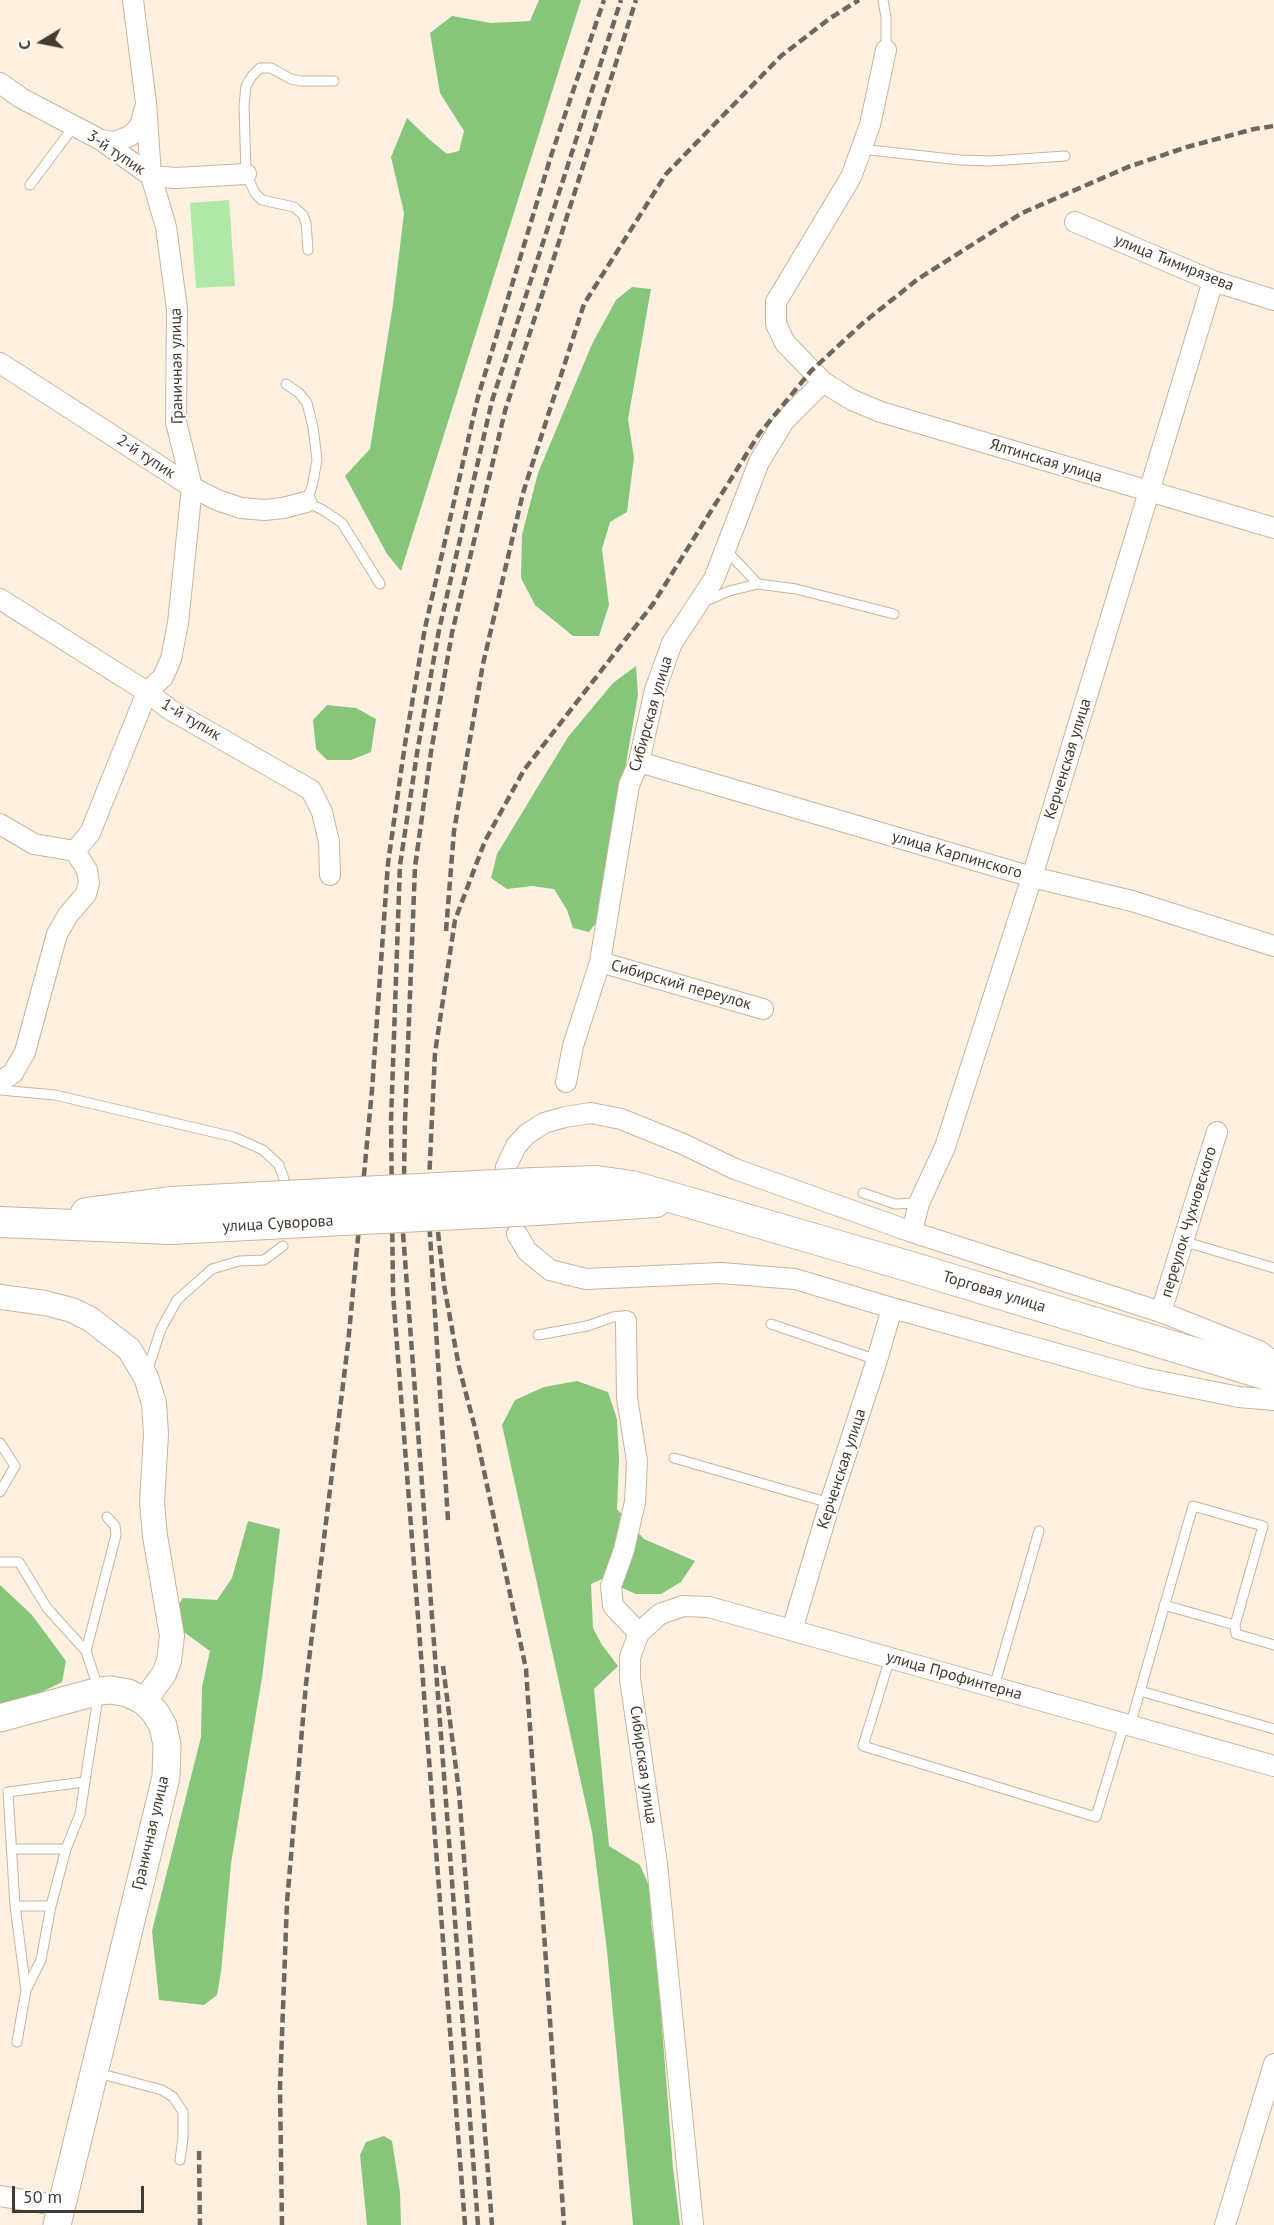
<!DOCTYPE html>
<html>
<head>
<meta charset="utf-8">
<style>
	body { margin:0 }
	#map { position:relative; width:1274px; height:2225px; overflow:hidden; background:#fdf0e0; font-family:"PT Sans",sans-serif }
	canvas { display:block }
	.north { position:absolute; left:12px; top:12px; width:60px; height:60px; -webkit-text-stroke:4px #fff; paint-order:stroke; rotate:260deg; font-size:16px; font-weight:700; line-height:24px; text-align:center; color:#443b30 }
	.north::after { content:''; display:block; margin:auto; width:21px; height:27px; background:#443b30; clip-path:polygon(50% 0,100% 100%,50% 72%,0 100%) }
	.scale { position:absolute; left:12px; top:2186px; width:132px; height:27px; box-sizing:border-box; border:3px solid #443b30; border-top:0; padding-left:8px; font-size:18px; line-height:21px; white-space:nowrap; color:#443b30; -webkit-text-stroke:4px #fff; paint-order:stroke }
</style>
</head>
<body>
<div id="map">
<canvas width="1274" height="2225"></canvas>
<div class="north">С</div>
<div class="scale">50 m</div>
</div>
<script>
const g = document.querySelector('canvas').getContext('2d');
g.lineJoin = 'round';
function fillPath(path, color) {
  g.fillStyle = color;
  g.fill(path, 'evenodd');
}
function poly(rows) {
  const path = new Path2D();
  for (const r of rows) {
    path.moveTo(r[0], r[1]);
    for (let i = 2; i < r.length; i += 2) path.lineTo(r[i], r[i + 1]);
  }
  return path;
}
function strokePath(path, color, width, dash) {
  g.strokeStyle = color;
  g.lineWidth = width;
  g.lineCap = dash ? 'butt' : 'round';
  g.setLineDash(dash || []);
  g.stroke(path);
}
function label(font, color, halo, rows, align = 'center') {
  g.font = font + ' "PT Sans",sans-serif';
  g.lineWidth = 4.5;
  g.setLineDash([]);
  g.textBaseline = 'middle';
  g.strokeStyle = halo;
  g.fillStyle = color;
  for (const [text, x, y, turn = 0] of rows) {
    g.save();
    g.translate(x, y);
    g.rotate((+turn || 0) * Math.PI / 180);
    g.textAlign = isNaN(turn) ? turn : align;
    if (halo) g.strokeText(text, 0, 0);
    g.fillText(text, 0, 0);
    g.restore();
  }
}
fillPath(poly([
	[229,200,235,286,196,288,190,203]
]), '#b0e8a7');
fillPath(poly([
	[539,0,581,0,401,571,387,554,345,476,370,449,393,304,404,213,391,157,407,118,430,140,447,154,459,151,464,131,440,93,430,33,452,16,491,23,530,21],
	[632,287,651,289,628,419,634,458,627,512,610,522,602,549,609,605,599,636,573,636,535,605,521,578,522,535,538,473,592,344,616,300],
	[636,666,638,695,599,919,589,932,573,928,567,910,554,889,532,886,507,889,491,878,497,854,568,737,613,683],
	[327,705,356,708,376,719,371,752,351,760,327,760,316,749,313,720],
	[577,1381,608,1392,617,1419,619,1459,617,1509,644,1539,695,1561,681,1582,661,1594,636,1594,602,1579,591,1584,593,1628,602,1645,618,1666,594,1689,609,1846,640,1865,653,1895,651,1923,657,1962,673,2168,680,2225,633,2225,607,1951,592,1832,502,1425,515,1400,544,1387],
	[248,1521,280,1529,262,1678,231,1864,221,1972,217,1995,204,2005,159,2000,152,1931,201,1737,202,1687,210,1651,181,1630,176,1608,183,1598,217,1600,232,1578],
	[0,1585,32,1615,66,1661,62,1682,11,1707,0,1709],
	[384,2136,392,2141,400,2192,401,2225,367,2225,360,2155,366,2142]
]), '#85c67a');
const service = poly([
	[883,0,886,17,886,50],
	[861,149,960,160,992,161,1065,156],
	[30,185,74,126],
	[308,250,306,223,303,215,294,207,262,200,255,193,246,174,244,105,246,86,252,76,260,68,271,68,291,79,300,81,334,81],
	[286,384,299,393,307,403,313,427,317,460,312,487,306,502,323,510,342,523,380,584],
	[726,550,758,584],
	[704,602,729,591,758,584,796,589,894,614],
	[0,1090,55,1095,234,1137,263,1150,279,1165,284,1179],
	[863,1193,895,1204,919,1203],
	[1182,1241,1274,1268],
	[771,1324,877,1360],
	[538,1335,587,1326,613,1317,621,1316,626,1321],
	[147,1372,161,1329,177,1300,212,1269,239,1261,264,1260,283,1246],
	[0,1443,15,1466,0,1492],
	[674,1458,830,1503],
	[0,1562,19,1562,47,1608,86,1651,99,1691,80,1814,66,1849,51,1906,41,1960,26,1990],
	[1164,1605,1235,1625],
	[86,1651,116,1535,115,1526,107,1517],
	[890,1658,863,1746,1096,1817,1124,1724],
	[994,1687,1039,1531],
	[1140,1691,1274,1729],
	[1130,1726,1193,1506,1263,1526,1235,1625,1236,1634,1274,1645],
	[12,1849,66,1849],
	[15,1906,51,1906],
	[17,2042,26,1990,15,1906,8,1792,84,1782],
	[98,2073,162,2090,173,2097,183,2112,183,2138,180,2160]
]);
const minor = poly([
	[886,50,870,125,851,177,776,302,776,324,785,343,823,382,852,400,881,412,1274,528],
	[0,83,21,98,101,140,151,176,176,178,246,174],
	[101,140,114,142,130,136,140,126,145,108],
	[1075,222,1213,281,1274,300],
	[0,363,192,487,217,500,241,508,265,510,283,508,306,502],
	[0,599,147,692,169,709,311,790,322,812,329,842,330,875],
	[639,762,1032,877,1132,901,1274,946],
	[0,824,34,844,75,851],
	[75,851,90,833,147,692,163,677,171,659,178,623,192,487,176,422,177,309,166,227,151,176,146,103,133,0],
	[600,962,763,1009],
	[0,1082,13,1073,25,1052,57,934,68,915,86,894,89,883,87,870,75,851],
	[566,1082,573,1046,600,962,629,785,639,762,655,690,672,643,714,579,759,462,784,421,823,382],
	[506,1167,516,1146,527,1134,544,1123,565,1117,591,1113,621,1119,683,1144,735,1169,912,1232,1161,1312,1259,1351,1274,1362],
	[912,1232,919,1203,945,1147,1032,877,1213,281],
	[517,1234,527,1251,550,1270,586,1279,721,1273,795,1279,892,1308,1144,1378,1239,1397,1274,1400],
	[1161,1312,1217,1132],
	[626,1321,627,1398,637,1461,635,1502,624,1550,611,1586,613,1606,639,1633],
	[792,1630,830,1503,877,1360,892,1308],
	[0,2196,61,2206],
	[693,2225,657,1864,630,1679,630,1657,639,1633,660,1614,683,1606,709,1607,1274,1766],
	[1225,2225,1274,2064]
]);
const tertiary = poly([
	[0,1297,45,1303,72,1310,90,1319,129,1349,146,1377,154,1403,156,1434,152,1503,155,1536,172,1636,169,1661,164,1674,144,1701]
]);
const secondary = poly([
	[0,1718,99,1691,111,1690,128,1693,144,1701,155,1712,163,1726,167,1745,166,1777,57,2225]
]);
const primary = poly([
	[534,1183,597,1181,632,1186,901,1264,1274,1377],
	[536,1210,656,1202],
	[86,1213,170,1202],
	[0,1222,171,1229]
]);
strokePath(service, '#cab49a', 11);
strokePath(minor, '#cab49a', 22);
strokePath(tertiary, '#cab49a', 26);
strokePath(secondary, '#cab49a', 29);
strokePath(primary, '#cab49a', 32);
strokePath(service, '#fff', 9);
strokePath(minor, '#fff', 20);
strokePath(tertiary, '#fff', 24);
strokePath(secondary, '#fff', 27);
strokePath(primary, '#fff', 30);
strokePath(poly([
	[446,931,454,831,483,664,523,493,584,304,666,174,781,56,829,19,859,0],
	[438,1232,444,1285,459,1367,474,1424,526,1669,564,2225],
	[448,1520,428,1203,435,1053,455,920,485,841,524,770,653,604,759,434,811,371,863,323,918,279,1022,213,1128,167,1187,147,1254,129,1274,126],
	[443,1666,459,1792,492,2225],
	[199,2151,200,2225],
	[282,2225,280,2088,287,1902,306,1684,348,1344,372,1090,388,863,405,744,425,628,478,397,551,156,604,0],
	[465,2225,393,1293,391,1121,400,865,418,747,439,630,492,401,621,0],
	[478,2225,403,1233,405,1121,415,867,431,752,452,633,505,411,636,0]
]), '#70665a', 4.5, [9, 4.5]);
const primaryBridge = poly([
	[170,1202,534,1183],
	[171,1229,536,1210]
]);
strokePath(primaryBridge, '#cab49a', 32, []);
strokePath(primaryBridge, '#fff', 30);
label('16px', '#443b30', '#fff', [
	["3-й тупик",116,153,34],
	["улица Тимирязева",1174,263,22],
	["Граничная улица",177,366,-91],
	["2-й тупик",146,457,33],
	["Ялтинская улица",1046,461,17],
	["Сибирская улица",651,714,-74],
	["1-й тупик",191,720,31],
	["Керченская улица",1068,759,-73],
	["улица Карпинского",957,855,16],
	["Сибирский переулок",681,985,16],
	["переулок Чухновского",1189,1222,-73],
	["улица Суворова",278,1224,-3],
	["Торговая улица",994,1292,17],
	["Керченская улица",842,1469,-72],
	["улица Профинтерна",954,1676,16],
	["Сибирская улица",643,1765,82],
	["Граничная улица",151,1833,-77]
]);
</script>
</body>
</html>
